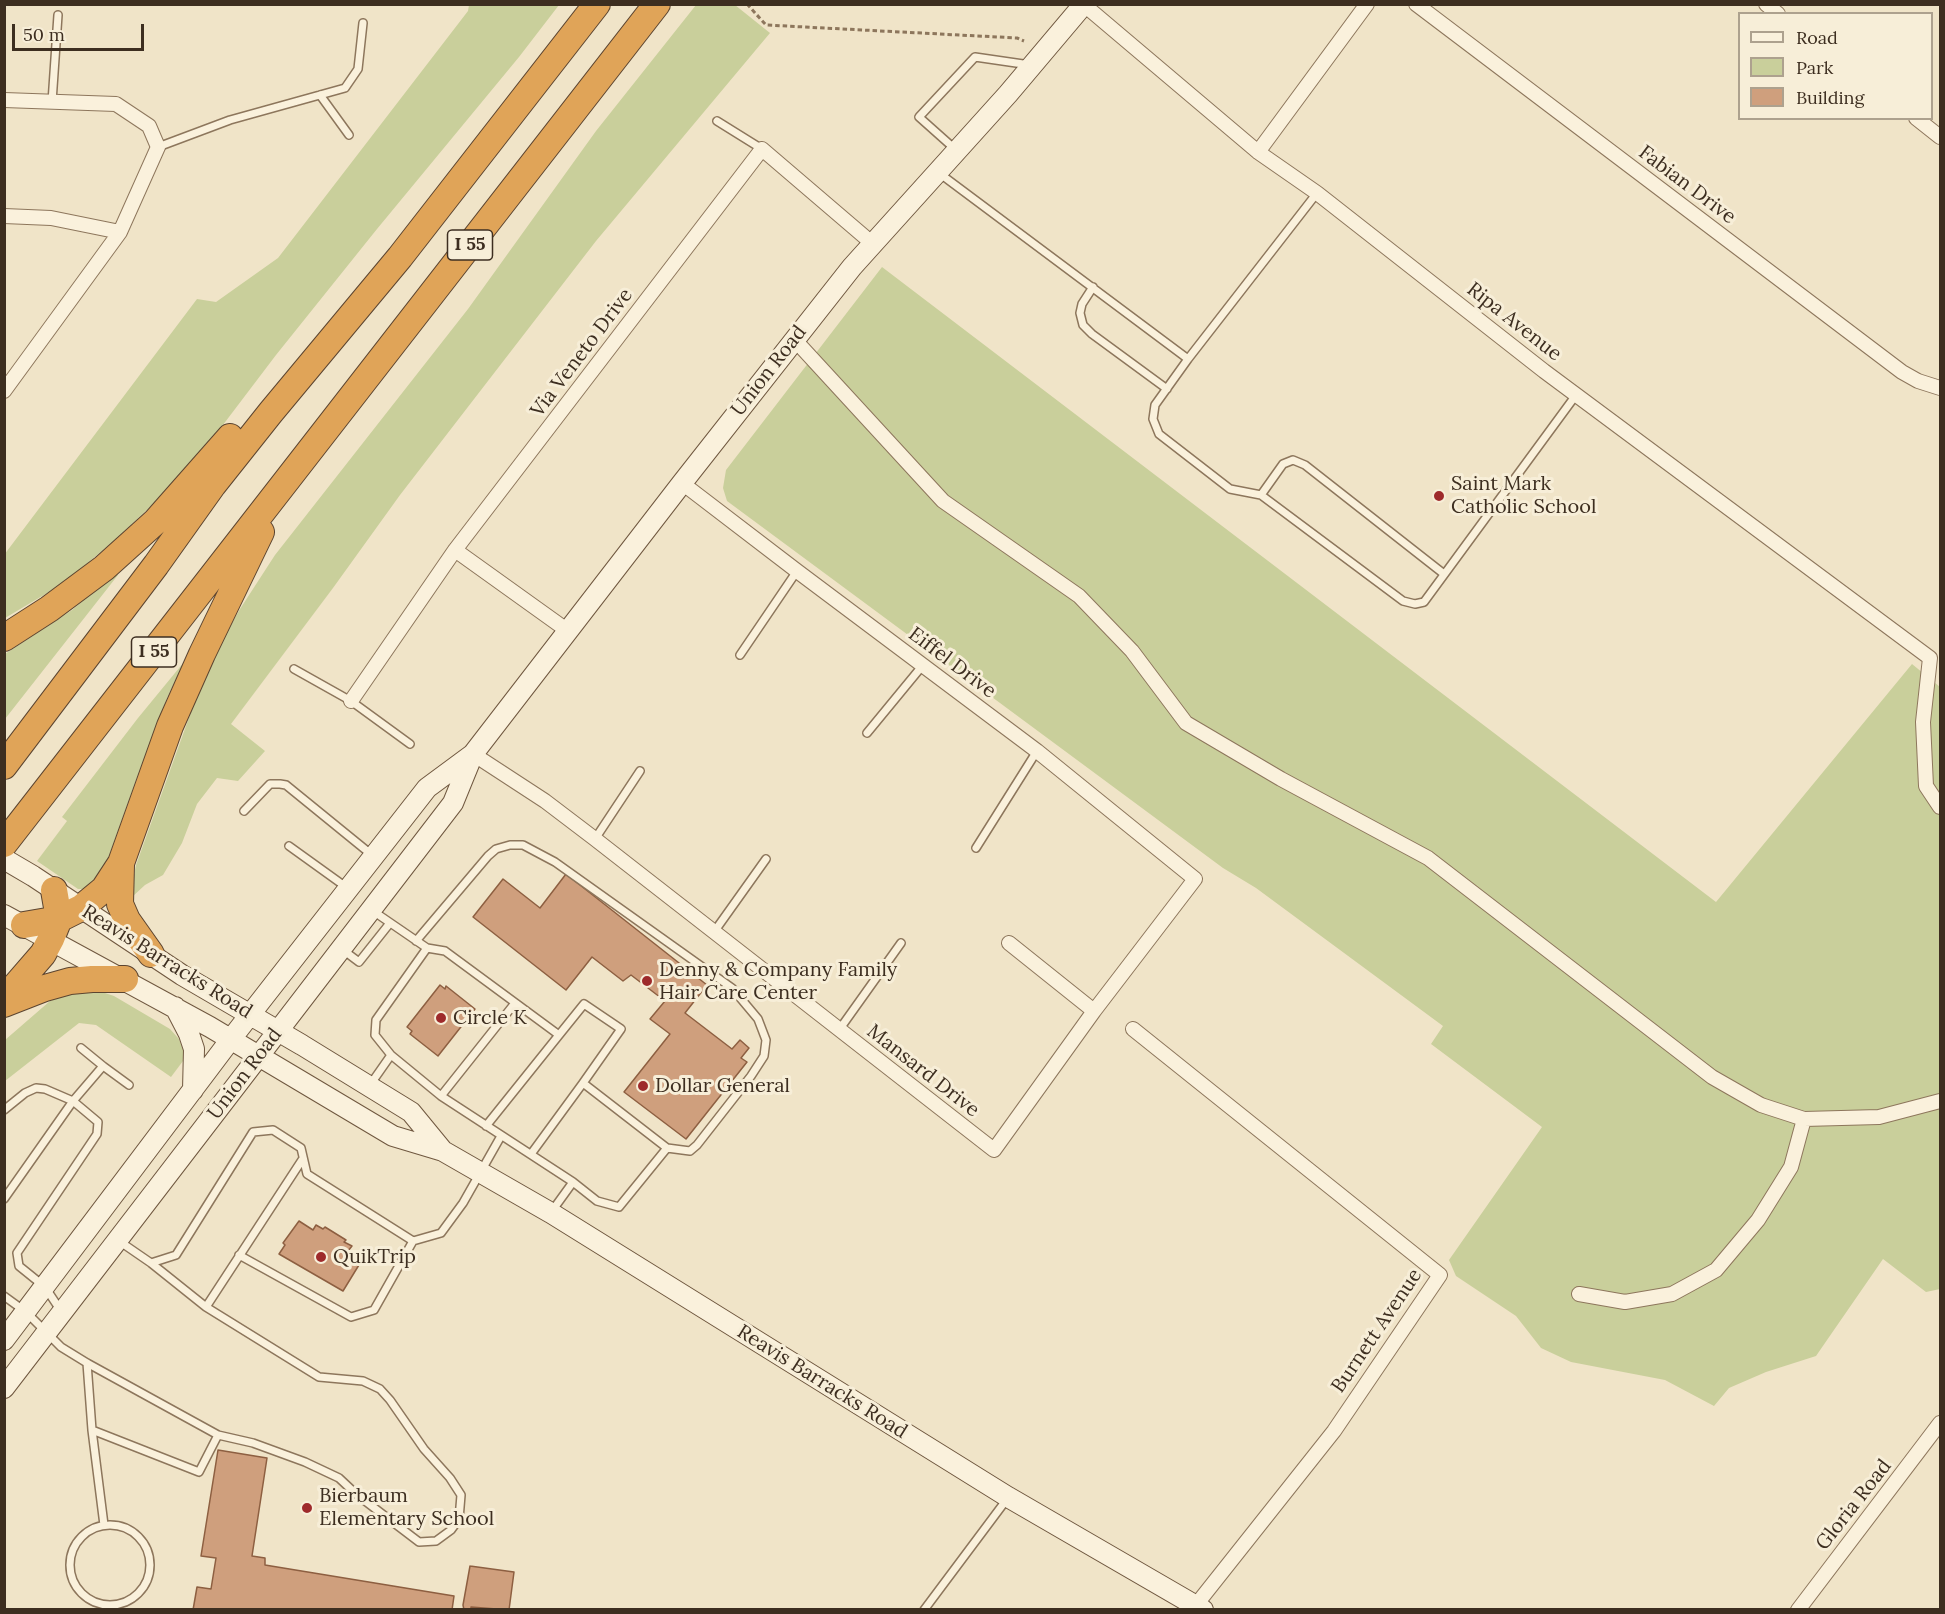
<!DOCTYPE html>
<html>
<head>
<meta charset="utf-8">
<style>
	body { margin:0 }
	#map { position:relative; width:1945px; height:1614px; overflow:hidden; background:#f0e4c8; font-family:Lora,serif }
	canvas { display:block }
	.frame { position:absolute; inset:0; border:6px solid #3d2e20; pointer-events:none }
	.legend { position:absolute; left:1738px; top:12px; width:195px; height:108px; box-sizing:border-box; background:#f7eed8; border:2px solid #ada18e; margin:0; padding:8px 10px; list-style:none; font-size:18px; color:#3d2e20 }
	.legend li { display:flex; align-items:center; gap:12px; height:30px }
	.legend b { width:30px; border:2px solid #ada18e }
	.scale { position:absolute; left:12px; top:24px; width:132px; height:27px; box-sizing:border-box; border:3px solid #3d2e20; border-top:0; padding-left:8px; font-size:18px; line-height:21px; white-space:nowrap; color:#3d2e20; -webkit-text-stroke:4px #f7eed8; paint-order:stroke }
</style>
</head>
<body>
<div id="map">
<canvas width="1945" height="1614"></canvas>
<div class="frame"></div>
<ul class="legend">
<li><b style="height:8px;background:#faf1dc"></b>Road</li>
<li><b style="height:16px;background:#c9cf9b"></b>Park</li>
<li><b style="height:16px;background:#cf9f7d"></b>Building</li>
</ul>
<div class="scale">50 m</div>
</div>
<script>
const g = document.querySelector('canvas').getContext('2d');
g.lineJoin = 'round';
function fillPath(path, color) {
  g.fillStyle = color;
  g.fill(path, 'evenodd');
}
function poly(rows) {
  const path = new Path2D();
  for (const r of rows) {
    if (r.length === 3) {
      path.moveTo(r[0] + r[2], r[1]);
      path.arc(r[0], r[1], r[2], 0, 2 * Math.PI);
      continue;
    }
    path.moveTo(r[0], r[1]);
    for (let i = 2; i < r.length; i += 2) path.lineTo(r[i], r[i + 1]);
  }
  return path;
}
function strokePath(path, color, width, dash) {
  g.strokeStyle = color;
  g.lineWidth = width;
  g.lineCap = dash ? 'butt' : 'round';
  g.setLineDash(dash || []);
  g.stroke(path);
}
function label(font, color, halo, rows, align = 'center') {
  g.font = font + ' Lora,serif';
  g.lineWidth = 6;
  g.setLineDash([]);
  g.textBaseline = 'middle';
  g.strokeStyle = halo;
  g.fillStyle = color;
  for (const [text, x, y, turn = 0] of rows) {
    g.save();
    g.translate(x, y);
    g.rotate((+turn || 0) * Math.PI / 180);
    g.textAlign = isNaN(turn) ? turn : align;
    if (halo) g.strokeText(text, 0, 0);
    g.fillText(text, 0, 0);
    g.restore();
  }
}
fillPath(poly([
	[469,5,559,5,519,57,377,229,276,355,188,471,115,540,78,571,49,592,5,618,4,555,197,299,216,302,278,258,468,11],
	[696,5,735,5,770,33,596,241,400,495,333,588,231,724,265,751,238,781,217,778,197,804,182,843,163,875,145,885,132,897,132,885,136,865,195,701,218,647,240,609,275,555,468,309,596,131],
	[882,267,1716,902,1912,664,1940,687,1940,1289,1926,1292,1883,1259,1816,1356,1766,1372,1729,1388,1714,1406,1665,1380,1571,1362,1541,1348,1516,1316,1456,1276,1449,1260,1542,1127,1431,1044,1443,1026,1256,888,1223,868,727,501,723,488,726,470],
	[113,575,118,575,5,719,5,654,72,610],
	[184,662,167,698,136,780,103,873,86,889,78,889,37,861,67,821,62,817,138,718],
	[96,990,114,996,170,1029,179,1039,184,1052,183,1061,171,1077,96,1025,79,1023,5,1081,5,1040,50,1001,76,991]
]), '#c9cf9b');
const building = poly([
	[566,874,707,985,685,1013,732,1049,740,1040,749,1048,741,1058,747,1062,686,1139,624,1092,670,1034,650,1019,665,1001,631,975,623,981,592,957,566,990,473,917,503,879,540,908,566,874],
	[440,985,445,989,446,986,475,1009,438,1056,410,1034,412,1031,407,1027,440,985],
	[299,1221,313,1230,316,1225,323,1229,325,1227,346,1240,344,1242,352,1246,348,1251,362,1260,343,1291,279,1254,285,1245,283,1243,299,1221],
	[218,1450,267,1458,252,1556,265,1558,265,1565,454,1596,452,1610,193,1610,197,1587,211,1589,216,1558,201,1556,218,1450],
	[470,1566,514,1572,509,1610,471,1607,471,1610,464,1610,463,1605,470,1566]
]);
fillPath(building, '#cf9f7d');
strokePath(building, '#8d5f41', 1.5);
const lane = poly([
	[320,95,349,135],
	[52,102,58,15],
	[717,121,762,149],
	[158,147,230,120,345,88,358,69,363,23],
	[956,150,919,117,975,57,1030,65],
	[939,173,1188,359,1155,405,1153,419,1159,434,1230,489,1261,495],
	[1093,287,1082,304,1080,313,1083,325,1092,334,1167,389],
	[1188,359,1317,193],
	[1444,574,1305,465,1293,460,1283,464,1261,495,1403,601,1415,604,1424,602,1576,395],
	[740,655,797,571],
	[294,669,351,701,410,744],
	[867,733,923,665],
	[244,811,270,784,280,784,286,785,372,855],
	[595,839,640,771],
	[289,846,346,887],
	[976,848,1037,751],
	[373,911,427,948,445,951,559,1035,486,1126],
	[714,932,766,859],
	[416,941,488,856,496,849,510,845,523,845,555,862,732,988,758,1019,766,1040,764,1056,751,1076,697,1145,690,1151,667,1148],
	[427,948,376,1020,375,1035,391,1055,441,1096,573,1182,552,1211],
	[343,950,359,962,390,923],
	[839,1030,901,943],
	[559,1035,584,1004,621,1029,583,1083,667,1148,619,1207,597,1201,573,1182],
	[103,1066,129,1085],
	[370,1085,391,1055],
	[441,1096,515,1003],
	[4,1110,25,1093,36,1088,45,1089,73,1101,98,1122,97,1134,17,1253,19,1266,45,1287,61,1311],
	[531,1154,583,1083],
	[4,1199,73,1101,103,1066,81,1048],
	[119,1241,151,1263,206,1307,319,1377,363,1381,380,1389,390,1400,424,1449,450,1478,461,1495,459,1519,451,1530,436,1541,419,1542,356,1494,339,1478,305,1462,253,1443,218,1435],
	[239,1255,351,1317,374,1310,413,1241],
	[151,1263,176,1255,253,1132,273,1130,301,1148,307,1174,413,1241,441,1233,463,1203,501,1136],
	[4,1296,26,1312,61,1347,87,1363,218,1435,199,1472,92,1430,104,1525],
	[206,1307,302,1160],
	[87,1363,92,1430],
	[110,1565,40],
	[924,1610,1007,1499]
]);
const street = poly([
	[1083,4,1258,152,1317,193,1544,371,1930,658,1923,722,1926,786,1940,807],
	[1416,4,1902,372,1918,381,1940,388],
	[1766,4,1778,14],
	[4,100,116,104,149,126,158,147,120,232,4,391],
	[1916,118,1940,137],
	[1258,152,1367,4],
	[4,216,51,218,120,232],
	[794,339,943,501,1079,596,1132,651,1186,723,1281,779,1428,858,1712,1077,1761,1105,1804,1119,1879,1117,1940,1101],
	[455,550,568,631],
	[351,701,455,550,762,149,873,244],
	[473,754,545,801,595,839,994,1150,1094,1011,1195,879,1037,751,797,571,682,483],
	[1009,943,1094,1011],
	[1133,1029,1440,1275,1334,1431,1196,1605],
	[1579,1294,1625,1302,1672,1294,1716,1270,1758,1220,1791,1167,1804,1119],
	[1798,1610,1940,1423]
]);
const secondary = poly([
	[4,859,33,876,182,975,302,1045,411,1112,443,1151],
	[4,915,210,1027,393,1136,443,1151,551,1213,1008,1497,1203,1610],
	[175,1007,189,1034,194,1049,193,1090],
	[4,1340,231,1039,427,788,473,754],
	[4,1388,453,803,473,754,682,483,852,267,1008,94,1084,4]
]);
const highway = poly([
	[4,638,49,609,104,568,155,522,230,437],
	[4,766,156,565,213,485,271,412,400,257,597,4],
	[4,844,657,4],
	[121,865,120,904,127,920,151,954],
	[24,925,59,919,81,908,104,889,121,863,170,726,202,654,261,532],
	[4,999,43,954,51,939,59,919,54,890],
	[4,1004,45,988,70,981,92,979,125,979]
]);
strokePath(lane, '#8d765c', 10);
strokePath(street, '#8d765c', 16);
strokePath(secondary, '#6f573f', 22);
strokePath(highway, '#5b4430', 28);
strokePath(poly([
	[747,4,766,25,1017,38,1024,41]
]), '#8d765c', 3, [4.5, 3]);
strokePath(lane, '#faf1dc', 7);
strokePath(street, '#faf1dc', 14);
strokePath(secondary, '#faf1dc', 20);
strokePath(highway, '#e0a458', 26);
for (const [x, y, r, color] of [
	[1439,496,6,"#9e2a2b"],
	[647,981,6,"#9e2a2b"],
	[441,1018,6,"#9e2a2b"],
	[643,1086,6,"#9e2a2b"],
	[321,1257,6,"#9e2a2b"],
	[307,1508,6,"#9e2a2b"]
]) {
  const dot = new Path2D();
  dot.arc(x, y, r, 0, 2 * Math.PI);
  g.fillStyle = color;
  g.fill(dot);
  strokePath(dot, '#f7eed8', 2);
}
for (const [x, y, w] of [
	[470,245,45],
	[154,652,45]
]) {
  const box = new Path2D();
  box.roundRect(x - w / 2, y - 15, w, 30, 4.5);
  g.fillStyle = '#f7eed8';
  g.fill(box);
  strokePath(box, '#3d2e20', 1.5);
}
label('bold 18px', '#3d2e20', null, [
	["I 55",470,245],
	["I 55",154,652]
]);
label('20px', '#3d2e20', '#f7eed8', [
	["Fabian Drive",1687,185,37],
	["Ripa Avenue",1514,322,38],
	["Via Veneto Drive",582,353,-53],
	["Union Road",769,371,-52],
	["Eiffel Drive",952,663,37],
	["Reavis Barracks Road",167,962,32],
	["Mansard Drive",923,1071,38],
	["Union Road",245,1074,-53],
	["Burnett Avenue",1377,1331,-56],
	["Reavis Barracks Road",822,1382,32],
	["Gloria Road",1854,1505,-52]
]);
label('20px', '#3d2e20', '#f7eed8', [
	["Saint Mark",1451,484],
	["Catholic School",1451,507],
	["Denny & Company Family",659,970],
	["Hair Care Center",659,993],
	["Circle K",453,1018],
	["Dollar General",655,1086],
	["QuikTrip",333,1257],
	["Bierbaum",319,1496],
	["Elementary School",319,1519]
], 'left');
</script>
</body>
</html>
